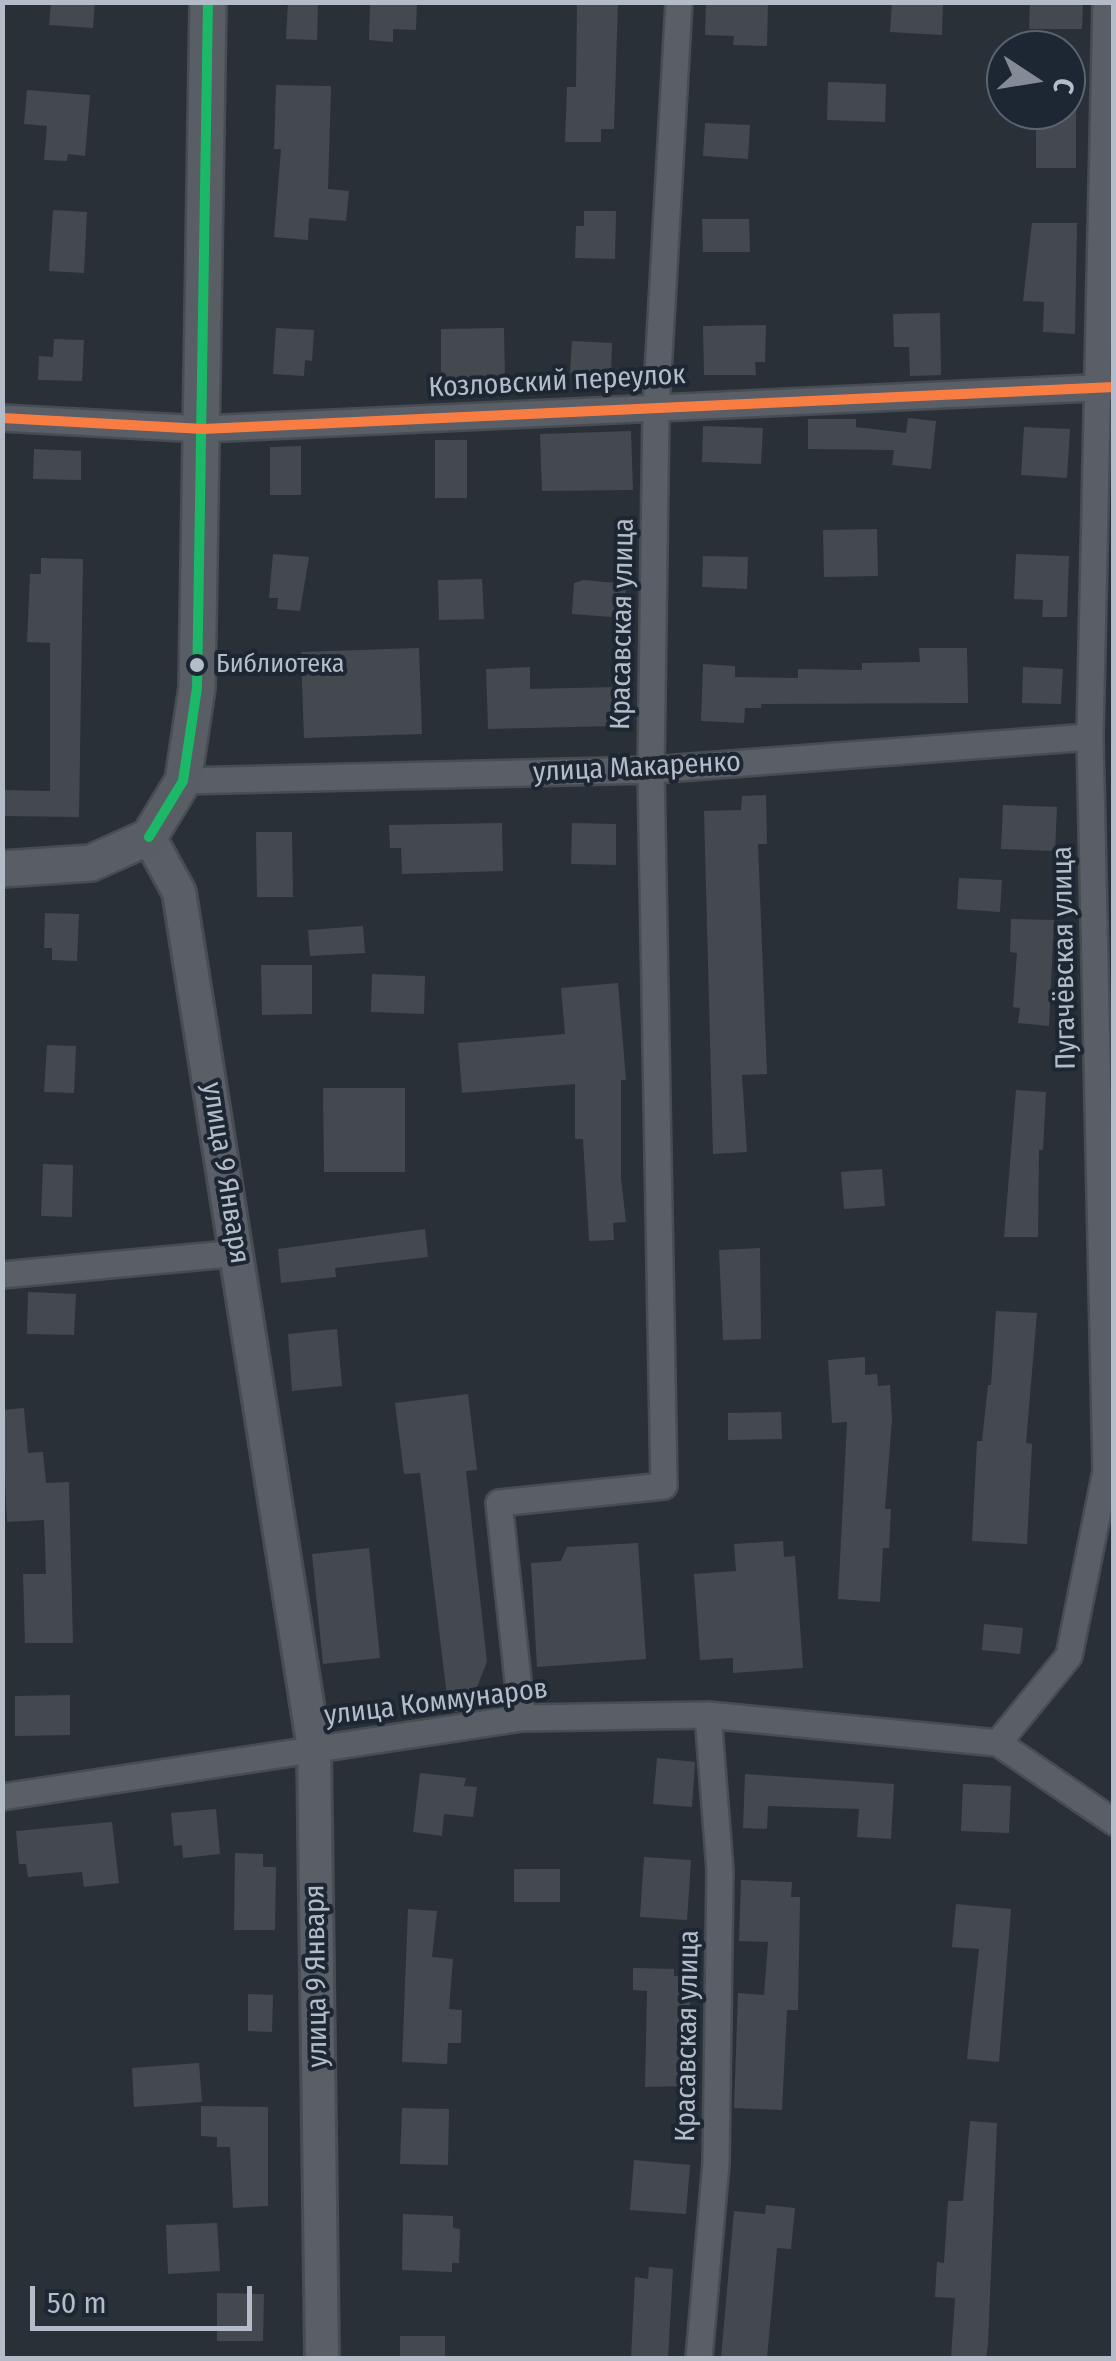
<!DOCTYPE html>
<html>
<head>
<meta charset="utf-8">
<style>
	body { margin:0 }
	#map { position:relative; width:1116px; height:2361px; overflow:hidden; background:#2a3038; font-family:"Fira Sans Condensed",sans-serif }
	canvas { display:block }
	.frame { position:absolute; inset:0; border:5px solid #b4bcc9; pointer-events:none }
	.north { position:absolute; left:986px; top:30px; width:100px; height:100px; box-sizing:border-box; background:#1d2633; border:2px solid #59626f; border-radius:50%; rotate:102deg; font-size:28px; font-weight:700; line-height:40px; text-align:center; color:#b4bcc9 }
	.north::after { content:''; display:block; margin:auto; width:35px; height:45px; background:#848b96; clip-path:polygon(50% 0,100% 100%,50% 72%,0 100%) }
	.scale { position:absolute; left:30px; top:2286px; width:222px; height:45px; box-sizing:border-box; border:5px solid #b4bcc9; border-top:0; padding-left:12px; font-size:30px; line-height:35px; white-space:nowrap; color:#b4bcc9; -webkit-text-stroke:8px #1d2633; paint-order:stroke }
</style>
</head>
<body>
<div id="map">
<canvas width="1116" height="2361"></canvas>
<div class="frame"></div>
<div class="north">С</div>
<div class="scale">50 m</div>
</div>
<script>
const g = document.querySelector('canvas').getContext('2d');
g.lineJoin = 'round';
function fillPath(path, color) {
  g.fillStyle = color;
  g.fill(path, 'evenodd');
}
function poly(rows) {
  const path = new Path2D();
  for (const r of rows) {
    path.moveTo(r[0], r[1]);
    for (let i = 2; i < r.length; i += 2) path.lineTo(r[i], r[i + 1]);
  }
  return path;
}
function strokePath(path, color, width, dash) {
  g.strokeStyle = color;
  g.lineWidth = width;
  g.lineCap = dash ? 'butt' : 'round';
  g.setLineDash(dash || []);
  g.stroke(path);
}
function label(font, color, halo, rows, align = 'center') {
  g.font = font + ' "Fira Sans Condensed",sans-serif';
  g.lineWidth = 8;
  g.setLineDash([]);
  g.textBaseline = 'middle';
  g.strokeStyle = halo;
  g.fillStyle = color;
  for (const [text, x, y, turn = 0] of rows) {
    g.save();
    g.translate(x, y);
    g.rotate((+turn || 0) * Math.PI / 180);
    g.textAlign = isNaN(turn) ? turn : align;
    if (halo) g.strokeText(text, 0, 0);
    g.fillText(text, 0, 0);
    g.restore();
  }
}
fillPath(poly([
	[51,2,95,2,93,28,49,25],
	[288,2,318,2,317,40,286,39],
	[370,2,417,2,416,30,393,29,393,42,369,40],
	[577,2,618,2,614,129,601,129,601,142,565,142,567,87,576,87],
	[706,2,768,2,767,46,733,45,734,36,705,35],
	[892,2,943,2,942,35,890,32],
	[1030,2,1083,2,1082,29,1029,29],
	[828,82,886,84,885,122,827,120],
	[276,85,331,86,328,189,349,191,346,221,309,218,308,240,274,237,281,149,274,149],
	[27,90,90,95,85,156,68,154,67,161,44,160,47,126,24,124],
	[1036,110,1076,110,1076,168,1036,168],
	[705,123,750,125,748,159,703,156],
	[53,210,87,212,84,273,49,271],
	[584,211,616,211,615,259,575,258,576,226,584,226],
	[702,219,749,219,750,252,703,252],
	[1032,223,1077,223,1075,334,1043,332,1044,302,1023,301],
	[940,313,941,375,910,376,909,347,894,347,893,314],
	[766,325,765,362,755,362,756,375,704,375,703,326],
	[276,328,314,330,312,361,305,360,304,376,273,374],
	[504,328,505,378,441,379,441,329],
	[54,339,84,340,82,381,38,380,39,356,53,357],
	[572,341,612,343,611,375,570,373],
	[908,418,936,421,931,469,892,465,894,450,808,449,808,419,856,419,856,427,906,433],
	[703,426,763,428,761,464,702,462],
	[1024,427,1070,429,1067,478,1021,475],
	[631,431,633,490,542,491,540,434],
	[435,440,467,440,467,498,435,498],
	[301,446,301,495,270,495,270,447],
	[34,449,81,451,81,480,33,479],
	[877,529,878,576,824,577,823,530],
	[273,554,309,557,300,611,277,609,278,598,269,598],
	[1016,554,1069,556,1067,617,1042,617,1043,600,1014,599],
	[703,556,748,557,747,589,702,587],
	[41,558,83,559,79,817,2,816,2,790,50,791,50,643,27,642,30,574,41,574],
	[482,579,484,619,439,620,438,580],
	[584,580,626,584,624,618,572,614,574,583],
	[419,648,422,734,304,738,301,652],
	[919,648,967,648,968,703,761,704,761,708,745,708,744,723,701,721,703,664,735,666,735,677,798,678,798,669,862,670,862,663,920,662],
	[530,667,530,689,616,687,616,726,488,729,486,669],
	[1023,667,1063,669,1061,704,1022,703],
	[766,795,767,844,758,844,767,1074,742,1075,747,1152,713,1154,704,811,741,810,742,796],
	[1003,805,1057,807,1055,851,1001,849],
	[502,823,503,871,402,874,401,848,390,848,389,825],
	[572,823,616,824,616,865,571,864],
	[256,832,292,832,293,897,257,897],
	[959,878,1002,880,1000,912,957,909],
	[45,913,79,914,77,961,52,960,52,948,44,948],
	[1011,919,1054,920,1049,1026,1018,1023,1020,1008,1013,1007,1017,953,1010,952],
	[363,926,365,953,310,956,308,930],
	[261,965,312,965,312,1014,262,1015],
	[372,974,425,976,424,1014,371,1012],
	[618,983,626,1080,621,1080,621,1178,626,1222,613,1223,614,1240,589,1241,583,1139,575,1139,575,1084,462,1093,458,1043,565,1034,561,988],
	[47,1045,76,1046,74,1093,44,1092],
	[323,1088,405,1088,405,1172,324,1172],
	[1016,1090,1046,1092,1043,1150,1039,1150,1038,1237,1004,1237],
	[43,1164,73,1165,72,1217,41,1216],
	[882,1169,885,1206,844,1209,841,1172],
	[425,1229,428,1257,335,1268,336,1277,281,1283,278,1249],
	[760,1248,761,1339,723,1340,719,1250],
	[28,1292,76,1294,74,1335,27,1334],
	[996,1311,1037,1313,1026,1443,1032,1444,1027,1544,972,1541,977,1441,982,1441,988,1385,991,1385],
	[337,1329,342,1386,292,1391,288,1334],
	[865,1357,865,1375,877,1374,878,1386,890,1385,892,1419,885,1509,891,1509,889,1548,883,1548,880,1602,838,1599,847,1422,832,1423,828,1360],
	[468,1394,477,1470,466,1471,487,1662,468,1710,449,1713,420,1473,404,1474,395,1403],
	[24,1408,28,1453,43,1452,46,1483,69,1482,73,1643,25,1643,23,1574,46,1574,44,1520,7,1522,2,1410],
	[781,1412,782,1439,728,1440,728,1413],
	[783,1541,784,1557,795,1556,803,1668,733,1673,733,1658,700,1660,694,1574,736,1571,734,1544],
	[638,1543,646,1659,537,1667,531,1563,561,1561,567,1547],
	[369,1548,380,1658,323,1664,312,1554],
	[984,1624,1023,1628,1020,1654,982,1650],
	[70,1695,70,1735,15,1736,15,1696],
	[657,1758,695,1762,692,1807,653,1804],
	[420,1773,466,1778,464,1786,477,1787,473,1817,444,1814,442,1836,413,1832],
	[745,1774,894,1784,891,1839,857,1837,859,1809,768,1806,767,1829,743,1828],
	[963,1784,1011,1786,1009,1833,961,1831],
	[216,1809,220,1854,183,1858,182,1845,174,1846,171,1813],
	[112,1822,119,1883,84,1887,82,1872,28,1877,26,1864,19,1864,16,1831],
	[235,1853,263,1854,263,1867,276,1867,275,1930,234,1930],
	[644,1857,691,1860,687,1920,640,1917],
	[514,1869,560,1869,560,1902,514,1902],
	[741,1880,792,1882,791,1897,800,1897,798,2010,787,2010,782,2110,734,2108,738,1993,764,1995,768,1942,739,1941],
	[956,1904,1011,1909,999,2062,967,2059,979,1949,952,1947],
	[408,1909,437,1911,432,1957,453,1959,449,2009,462,2010,461,2043,448,2043,447,2064,402,2062],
	[633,1968,674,1969,674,1976,691,1977,690,2009,686,2009,688,2086,645,2087,647,1991,633,1990],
	[248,1994,273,1995,272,2032,248,2031],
	[199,2063,202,2102,134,2107,132,2068],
	[201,2106,268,2107,268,2206,233,2208,230,2147,217,2147,217,2137,201,2136],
	[402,2108,449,2109,448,2165,400,2164],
	[970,2121,997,2123,988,2344,986,2358,951,2358,955,2298,935,2297,937,2262,944,2263,948,2201,963,2201],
	[634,2160,690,2165,686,2214,630,2210],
	[766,2205,795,2208,791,2249,777,2248,767,2358,721,2358,734,2211,765,2214],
	[403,2214,453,2216,453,2228,460,2229,459,2263,452,2263,452,2272,402,2270],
	[217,2223,220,2271,168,2274,166,2225],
	[649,2267,673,2269,668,2358,631,2358,635,2277,648,2279],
	[217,2293,264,2294,263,2341,217,2341],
	[400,2336,445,2336,445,2358,400,2358]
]), '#444950');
const minor = poly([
	[2,418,203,429,1114,387],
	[183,781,651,770,1090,737],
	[2,1275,239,1253],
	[522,1718,499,1503,664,1486,651,770,656,408,679,2],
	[998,1743,1069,1656,1106,1471,1090,737,1106,2],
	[2,1797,522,1718,708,1715,998,1743,1114,1822],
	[699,2358,716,2163,720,1870,708,1715]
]);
const tertiary = poly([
	[149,837,179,892,314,1748,322,2358]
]);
const secondary = poly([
	[2,869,91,863,149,837,183,781,197,688,208,2]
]);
strokePath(minor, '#484c53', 30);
strokePath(tertiary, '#484c53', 38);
strokePath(secondary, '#484c53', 40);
strokePath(minor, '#5a5e66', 25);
strokePath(tertiary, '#5a5e66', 32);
strokePath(secondary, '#595d64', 35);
strokePath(poly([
	[149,837,183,781,197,688,208,2]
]), '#1ab867', 10);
strokePath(poly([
	[2,418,203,429,1114,387]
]), '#f77d43', 10);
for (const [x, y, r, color] of [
	[197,665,9,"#b4bcc9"]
]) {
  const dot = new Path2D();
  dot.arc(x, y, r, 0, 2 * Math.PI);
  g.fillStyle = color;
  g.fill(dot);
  strokePath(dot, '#1d2633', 4);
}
label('26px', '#b4bcc9', '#1d2633', [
	["Библиотека",216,665]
], 'left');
label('28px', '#b4bcc9', '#1d2633', [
	["Козловский переулок",557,382,-3],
	["Красавская улица",623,624,-89],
	["улица Макаренко",637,768,-3],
	["Пугачёвская улица",1065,958,-91],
	["улица 9 Января",225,1173,81],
	["улица Коммунаров",436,1703,-7],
	["улица 9 Января",317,1976,-91],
	["Красавская улица",688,2036,-89]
]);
</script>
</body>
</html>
